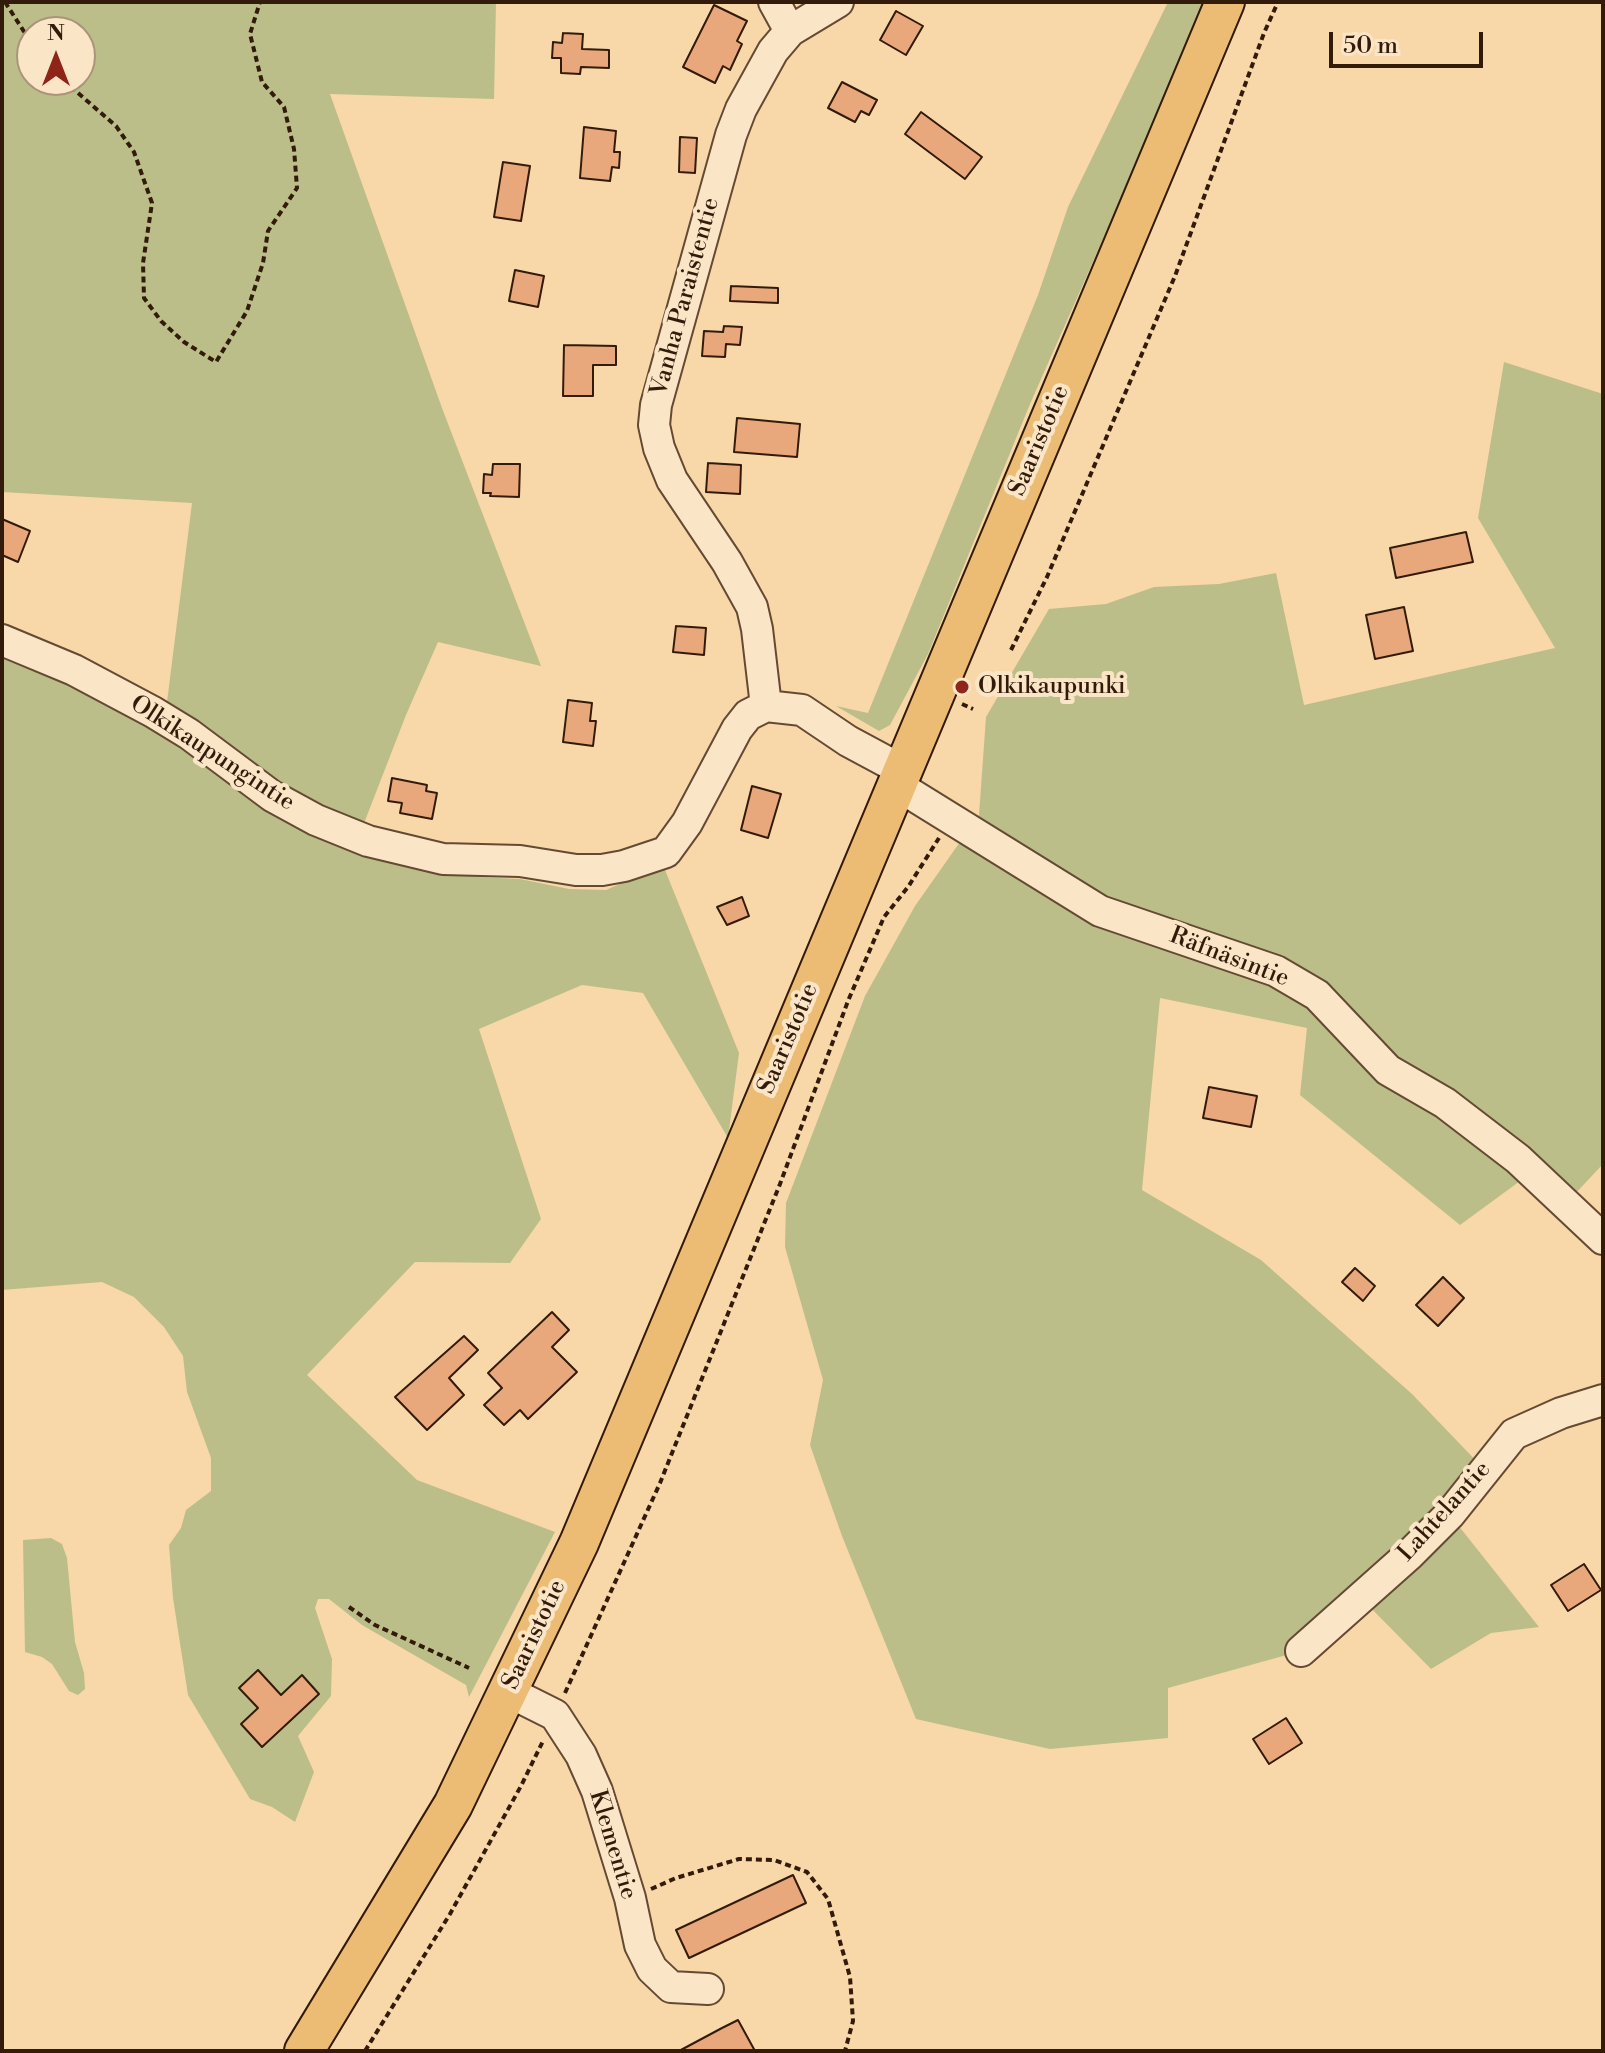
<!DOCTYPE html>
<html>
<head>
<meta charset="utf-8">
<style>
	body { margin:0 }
	#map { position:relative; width:1605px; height:2053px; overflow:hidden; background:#f8d7a9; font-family:"Libre Bodoni",serif }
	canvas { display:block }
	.frame { position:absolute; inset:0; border:4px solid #321b0a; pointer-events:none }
	.north { position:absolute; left:16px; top:16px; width:80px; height:80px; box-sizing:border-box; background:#fae5c7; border:2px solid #aa947b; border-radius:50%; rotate:0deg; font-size:22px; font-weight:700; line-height:32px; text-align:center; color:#321b0a }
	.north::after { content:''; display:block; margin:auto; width:28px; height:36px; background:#8f2418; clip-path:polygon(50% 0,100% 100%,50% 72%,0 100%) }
	.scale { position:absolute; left:1329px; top:32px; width:154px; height:36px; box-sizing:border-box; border:4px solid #321b0a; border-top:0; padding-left:10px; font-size:24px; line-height:28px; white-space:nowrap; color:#321b0a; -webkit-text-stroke:6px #fae5c7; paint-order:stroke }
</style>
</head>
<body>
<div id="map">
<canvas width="1605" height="2053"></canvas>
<div class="frame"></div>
<div class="north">N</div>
<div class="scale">50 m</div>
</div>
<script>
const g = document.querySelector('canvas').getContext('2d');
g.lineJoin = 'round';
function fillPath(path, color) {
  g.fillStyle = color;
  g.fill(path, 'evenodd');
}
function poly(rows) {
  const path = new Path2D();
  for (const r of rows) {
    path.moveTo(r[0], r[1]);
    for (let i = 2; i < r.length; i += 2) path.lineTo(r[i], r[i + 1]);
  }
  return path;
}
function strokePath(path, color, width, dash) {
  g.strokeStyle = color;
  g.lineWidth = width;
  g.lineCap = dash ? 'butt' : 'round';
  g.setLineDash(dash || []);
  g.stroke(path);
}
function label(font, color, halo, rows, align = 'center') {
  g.font = font + ' "Libre Bodoni",serif';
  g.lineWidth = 8;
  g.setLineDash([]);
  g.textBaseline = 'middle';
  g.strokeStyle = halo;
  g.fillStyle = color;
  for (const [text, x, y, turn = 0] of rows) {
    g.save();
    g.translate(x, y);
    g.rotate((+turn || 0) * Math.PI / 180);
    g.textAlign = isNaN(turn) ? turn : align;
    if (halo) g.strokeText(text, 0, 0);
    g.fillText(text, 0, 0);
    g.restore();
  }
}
fillPath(poly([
	[2,2,496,2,494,99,330,94,442,408,541,666,438,642,406,715,361,831,289,796,166,710,192,503,2,492],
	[32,32,80,32,80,80,32,80],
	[1168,2,1204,2,1135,167,1030,404,928,654,890,725,879,731,836,706,868,713,1038,295,1068,207],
	[1504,362,1603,394,1603,1164,1574,1195,1546,1162,1460,1225,1300,1095,1307,1028,1160,998,1142,1190,1261,1260,1412,1394,1484,1469,1450,1515,1539,1627,1491,1633,1431,1669,1360,1597,1301,1651,1168,1688,1168,1738,1050,1749,916,1719,842,1536,810,1445,823,1380,785,1247,786,1203,865,996,915,906,979,815,986,717,1049,609,1106,604,1154,587,1219,584,1276,573,1304,705,1555,648,1478,518],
	[2,652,71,679,438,869,478,877,520,879,569,889,606,890,663,865,739,1053,728,1138,643,993,582,985,479,1029,541,1219,510,1263,415,1262,307,1375,417,1480,555,1532,469,1697,466,1685,362,1625,329,1599,318,1599,315,1608,332,1659,331,1696,298,1736,314,1772,295,1822,272,1807,250,1799,188,1695,173,1598,169,1545,181,1528,186,1510,211,1491,211,1458,187,1392,183,1356,164,1327,134,1297,102,1282,2,1290],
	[51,1538,62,1544,67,1558,75,1642,84,1673,85,1689,78,1695,69,1691,52,1664,42,1657,25,1652,23,1540]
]), '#bcbe89');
const building = poly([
	[714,5,747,21,737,41,742,44,730,70,723,66,715,83,683,67,714,5],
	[896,11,923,26,906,55,880,40,896,11],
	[563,33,583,34,582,49,609,50,609,68,581,67,580,74,561,73,561,58,552,58,553,42,562,43,563,33],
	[842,82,877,100,869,115,861,111,855,122,828,108,842,82],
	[921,112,982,157,965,179,905,134,921,112],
	[584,127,616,131,614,152,620,152,619,168,612,167,610,181,580,178,584,127],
	[680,137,697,138,695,173,679,172,680,137],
	[503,162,530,166,521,221,494,217,503,162],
	[515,270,544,276,538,307,509,301,515,270],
	[731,286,778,288,778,303,730,301,731,286],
	[724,326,742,327,740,345,726,344,725,357,702,356,704,331,723,332,724,326],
	[564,345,616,346,616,365,593,365,593,396,563,396,564,345],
	[737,418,800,424,797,457,734,452,737,418],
	[708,463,741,465,740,494,706,492,708,463],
	[493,464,520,464,519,497,490,496,491,493,483,493,484,474,492,475,493,464],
	[2,519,30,531,18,562,2,555,2,519],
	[1466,532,1473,562,1396,578,1390,548,1466,532],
	[1404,607,1413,651,1375,659,1366,615,1404,607],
	[676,626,706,628,704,655,673,652,676,626],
	[568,700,592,703,590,721,596,721,593,746,563,742,568,700],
	[392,778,427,785,426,791,437,793,432,819,400,813,402,803,388,801,392,778],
	[752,786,781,794,768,838,741,830,752,786],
	[742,897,749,916,727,925,717,907,742,897],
	[1209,1087,1257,1096,1251,1127,1203,1118,1209,1087],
	[1355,1268,1375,1286,1363,1301,1342,1282,1355,1268],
	[1443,1277,1464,1298,1438,1326,1416,1305,1443,1277],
	[552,1312,569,1330,552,1347,577,1372,528,1419,520,1410,504,1425,484,1405,502,1388,488,1373,552,1312],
	[464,1336,478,1350,449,1378,464,1395,427,1430,395,1397,464,1336],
	[1584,1564,1601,1590,1568,1611,1551,1585,1584,1564],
	[258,1670,281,1695,302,1675,319,1694,262,1747,241,1724,258,1708,239,1688,258,1670],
	[1286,1718,1302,1743,1269,1764,1253,1739,1286,1718],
	[793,1875,806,1903,689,1958,676,1930,793,1875],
	[738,2020,755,2051,679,2051,722,2028,738,2020]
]);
fillPath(building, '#e8a87b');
strokePath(building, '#321b0a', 2);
const minor = poly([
	[774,2,790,31],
	[2,640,74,670,153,712,189,734,272,796,316,820,368,841,443,859,520,861,576,870,602,870,624,866,666,852,687,823,737,729,748,715,766,706,802,710,848,741,902,770],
	[766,706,757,629,752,607,727,562,672,480,659,448,654,425,656,405,731,135,741,109,773,51,790,31,838,2],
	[895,784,1100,911,1276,971,1317,995,1388,1070,1445,1103,1518,1159,1603,1239],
	[1301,1651,1410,1554,1450,1514,1514,1434,1561,1413,1603,1400],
	[509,1692,555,1715,581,1755,597,1791,630,1898,640,1945,652,1969,671,1987,708,1989]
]);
const major = poly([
	[304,2051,453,1805,579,1543,1225,2]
]);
strokePath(minor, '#644a32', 34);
strokePath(major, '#321b0a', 42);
strokePath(poly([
	[5,2,32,44],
	[63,80,116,126,134,152,152,203,143,263,144,298,161,321,184,342,216,362,247,311,263,263,268,231,297,188,294,149,284,107,262,82,250,34,260,2],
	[1011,650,1047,577,1175,276,1264,33,1278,2],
	[962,704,973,709],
	[349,1607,375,1625,469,1668],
	[565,1693,660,1483,780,1184,848,1001,884,917,908,887,939,838],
	[651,1889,676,1878,739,1859,774,1860,807,1872,828,1899,850,1977,853,2021,845,2051],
	[365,2051,450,1914,521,1786,543,1741]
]), '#321b0a', 4, [6, 4]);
strokePath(minor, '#fae5c7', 30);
strokePath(major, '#ecbc74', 38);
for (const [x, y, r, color] of [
	[962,687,8,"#8f2418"]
]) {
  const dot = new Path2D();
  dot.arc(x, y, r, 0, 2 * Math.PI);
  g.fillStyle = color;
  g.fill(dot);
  strokePath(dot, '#fae5c7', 3);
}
label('24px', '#321b0a', '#fae5c7', [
	["Vanha Paraistentie",686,297,-75],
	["Saaristotie",1040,441,-67],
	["Olkikaupungintie",212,754,33],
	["Räfnäsintie",1229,958,21],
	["Saaristotie",789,1039,-67],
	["Lahtelantie",1445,1512,-48],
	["Saaristotie",535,1635,-65],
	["Klementie",612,1845,73]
]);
label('24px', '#321b0a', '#fae5c7', [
	["Olkikaupunki",978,687]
], 'left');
</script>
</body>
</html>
